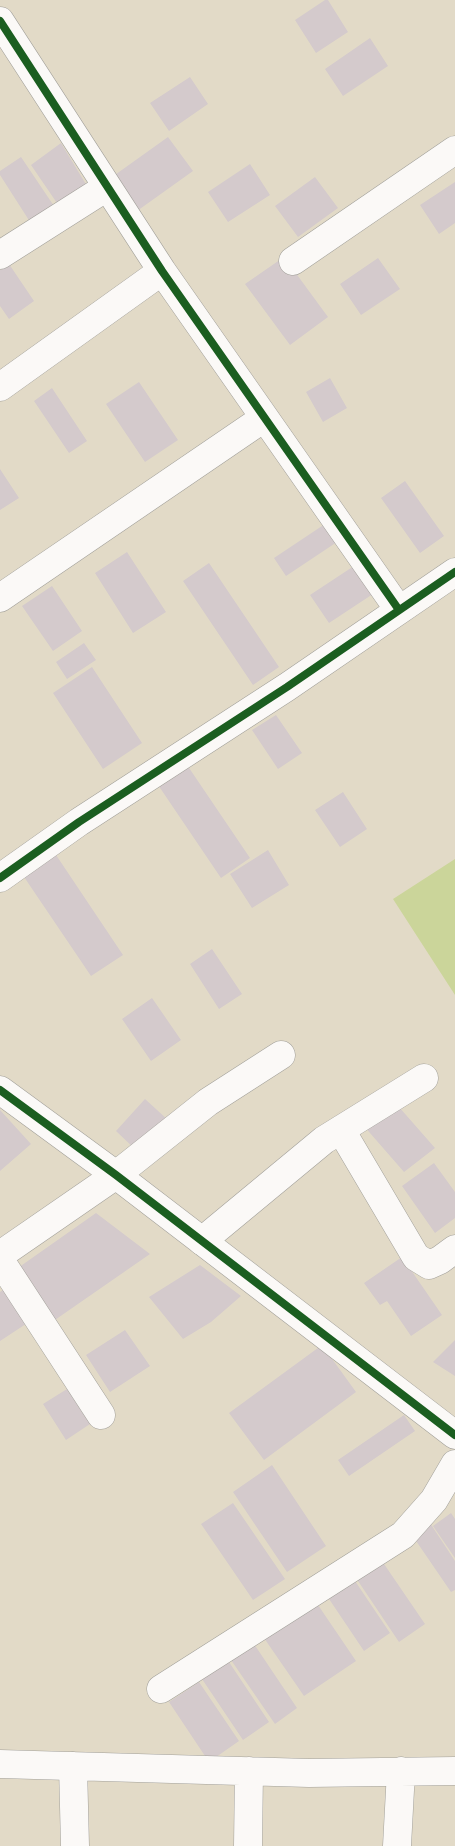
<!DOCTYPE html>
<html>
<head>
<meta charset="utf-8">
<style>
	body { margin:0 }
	canvas { display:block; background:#e2dac7 }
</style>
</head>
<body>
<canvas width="455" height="1846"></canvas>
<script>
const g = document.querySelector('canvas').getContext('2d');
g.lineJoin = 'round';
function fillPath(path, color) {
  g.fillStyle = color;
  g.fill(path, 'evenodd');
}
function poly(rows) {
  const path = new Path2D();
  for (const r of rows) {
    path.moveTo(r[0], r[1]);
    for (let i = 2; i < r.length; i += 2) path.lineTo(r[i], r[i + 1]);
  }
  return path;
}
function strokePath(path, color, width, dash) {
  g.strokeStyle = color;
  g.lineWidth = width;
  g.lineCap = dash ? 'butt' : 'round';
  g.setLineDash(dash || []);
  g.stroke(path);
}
fillPath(poly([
	[455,859,455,995,393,899]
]), '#cbd59a');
fillPath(poly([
	[325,0,328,0,348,32,316,53,295,20],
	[370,38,388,66,343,96,325,69],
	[190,77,208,104,169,131,150,103],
	[168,137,193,171,137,211,112,177],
	[61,143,87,186,59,206,31,165],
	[21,157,56,209,32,225,0,175,0,171],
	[250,164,270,195,228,222,208,192],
	[315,177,338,208,298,237,275,206],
	[455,182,455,223,439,234,420,205],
	[284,257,328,317,290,345,245,284],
	[378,258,400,289,361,315,340,284],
	[9,264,34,301,9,319,0,306,0,270],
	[330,378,347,408,323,422,306,392],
	[139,382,178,440,145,462,106,404],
	[52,388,87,441,69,453,34,401],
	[0,469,19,498,0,510],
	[405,481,444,536,420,553,381,498],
	[328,522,340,540,286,576,274,558],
	[127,552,166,612,133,633,95,573],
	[360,562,379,590,329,623,310,595],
	[209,563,279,667,253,685,183,581],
	[52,586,82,631,53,651,22,606],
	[84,643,96,660,67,679,56,662],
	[92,667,142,743,103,769,53,693],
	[276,715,302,753,278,769,252,730],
	[183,759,250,858,221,878,154,779],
	[343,792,367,829,340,847,315,810],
	[50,846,123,955,91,976,18,868],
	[268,850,289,885,252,908,230,874],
	[212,949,242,994,219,1009,190,964],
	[152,998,181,1040,151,1061,122,1019],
	[145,1099,168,1120,138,1152,116,1131],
	[399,1107,435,1148,404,1172,363,1125],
	[0,1110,31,1144,0,1171],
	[434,1163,455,1192,455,1218,435,1233,402,1186],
	[96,1213,150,1254,52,1322,15,1270],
	[402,1257,442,1315,411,1336,387,1301,380,1305,364,1283],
	[200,1265,241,1296,211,1322,183,1339,149,1297],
	[6,1288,29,1322,0,1341,0,1292],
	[125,1330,150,1366,110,1392,86,1355],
	[455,1340,455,1376,433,1362],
	[322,1345,356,1392,264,1460,229,1413],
	[67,1389,90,1424,66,1440,43,1404],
	[404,1415,415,1431,349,1476,338,1460],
	[272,1465,326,1546,287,1572,233,1492],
	[233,1503,285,1579,253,1600,201,1524],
	[451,1513,455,1519,455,1558,433,1526],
	[430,1523,455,1561,455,1590,451,1592,412,1535],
	[382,1561,425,1624,399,1642,356,1578],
	[351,1575,390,1633,364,1651,325,1593],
	[316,1602,356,1661,304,1696,264,1638],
	[254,1644,297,1708,275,1724,231,1660],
	[229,1662,269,1722,243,1740,202,1679],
	[199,1682,239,1741,209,1762,169,1702]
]), '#d4cacc');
const minor = poly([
	[0,21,162,271,399,610],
	[0,255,107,187],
	[293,261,455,150],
	[0,387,162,271],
	[0,598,264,418],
	[0,878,79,822,287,687,455,572],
	[341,1130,416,1257,429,1265,440,1260,455,1249],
	[202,1241,324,1140,424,1078],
	[0,1255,116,1175,208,1102,281,1055],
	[0,1260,101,1415],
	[161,1689,403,1535,434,1500,455,1464],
	[0,1764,309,1773,455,1771],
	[73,1766,75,1846],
	[248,1846,249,1771],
	[397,1846,401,1771]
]);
const tertiary = poly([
	[0,1090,116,1175,455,1435]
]);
strokePath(minor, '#a2a09a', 29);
strokePath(tertiary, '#a2a09a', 29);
strokePath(minor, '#fbf9f7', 28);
strokePath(tertiary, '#fbf9f7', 28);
strokePath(poly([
	[0,21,162,271,399,610],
	[0,878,79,822,287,687,455,572],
	[0,1090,116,1175,455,1435]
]), '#1b5e20', 8);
</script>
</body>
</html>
